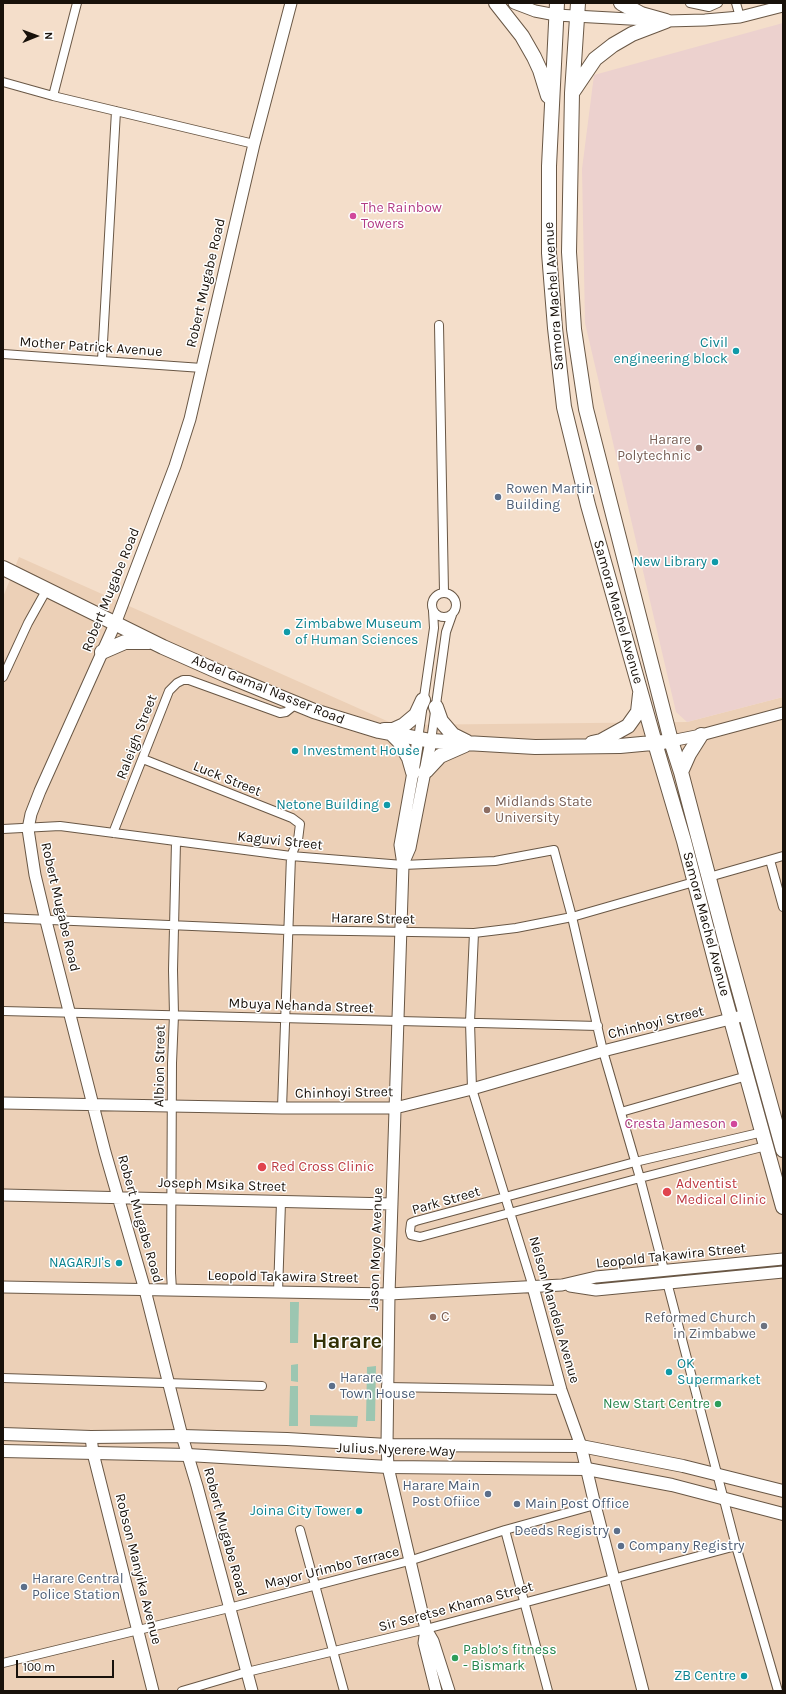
<!DOCTYPE html>
<html>
<head>
<meta charset="utf-8">
<style>
	body { margin:0 }
	#map { position:relative; width:786px; height:1694px; overflow:hidden; background:#f4deca; font-family:Karla,sans-serif }
	canvas { display:block }
	.frame { position:absolute; inset:0; border:4px solid #18110a; pointer-events:none }
	.north { position:absolute; left:16px; top:16px; width:40px; height:40px; -webkit-text-stroke:3px #fff; paint-order:stroke; rotate:89deg; font-size:11px; font-weight:700; line-height:16px; text-align:center; color:#18110a }
	.north::after { content:''; display:block; margin:auto; width:14px; height:18px; background:#18110a; clip-path:polygon(50% 0,100% 100%,50% 72%,0 100%) }
	.scale { position:absolute; left:16px; top:1660px; width:98px; height:18px; box-sizing:border-box; border:2px solid #18110a; border-top:0; padding-left:5px; font-size:12px; line-height:14px; white-space:nowrap; color:#18110a; -webkit-text-stroke:3px #fff; paint-order:stroke }
</style>
</head>
<body>
<div id="map">
<canvas width="786" height="1694"></canvas>
<div class="frame"></div>
<div class="north">N</div>
<div class="scale">100 m</div>
</div>
<script>
const g = document.querySelector('canvas').getContext('2d');
g.lineJoin = 'round';
function fillPath(path, color) {
  g.fillStyle = color;
  g.fill(path, 'evenodd');
}
function poly(rows) {
  const path = new Path2D();
  for (const r of rows) {
    if (r.length === 3) {
      path.moveTo(r[0] + r[2], r[1]);
      path.arc(r[0], r[1], r[2], 0, 2 * Math.PI);
      continue;
    }
    path.moveTo(r[0], r[1]);
    for (let i = 2; i < r.length; i += 2) path.lineTo(r[i], r[i + 1]);
  }
  return path;
}
function strokePath(path, color, width, dash) {
  g.strokeStyle = color;
  g.lineWidth = width;
  g.lineCap = dash ? 'butt' : 'round';
  g.setLineDash(dash || []);
  g.stroke(path);
}
function label(font, color, halo, rows, align = 'center') {
  g.font = font + ' Karla,sans-serif';
  g.lineWidth = 3;
  g.setLineDash([]);
  g.textBaseline = 'middle';
  g.strokeStyle = halo;
  g.fillStyle = color;
  for (const [text, x, y, turn = 0] of rows) {
    g.save();
    g.translate(x, y);
    g.rotate((+turn || 0) * Math.PI / 180);
    g.textAlign = isNaN(turn) ? turn : align;
    if (halo) g.strokeText(text, 0, 0);
    g.fillText(text, 0, 0);
    g.restore();
  }
}
fillPath(poly([
	[19,557,396,725,687,722,783,697,783,1691,3,1691,3,597]
]), '#ecd0b7');
fillPath(poly([
	[783,23,783,697,687,722,676,712,585,323,582,169,594,75]
]), '#ecd1ce');
fillPath(poly([
	[290,1302,299,1302,298,1343,290,1343],
	[298,1364,298,1382,291,1381,291,1365],
	[376,1366,375,1421,366,1421,367,1367],
	[290,1386,298,1386,298,1426,289,1426],
	[310,1415,358,1416,357,1427,310,1426]
]), '#9cc6b1');
const street = poly([
	[690,3,709,7,718,3],
	[736,3,740,17],
	[3,82,53,96,254,144],
	[53,96,77,3],
	[439,325,444,592],
	[3,354,202,368],
	[102,360,116,111],
	[444,605,12],
	[3,677,28,623,47,589],
	[418,739,434,628,433,611],
	[431,741,446,632,452,615],
	[143,759,292,818,300,824,298,840,291,856,282,1108],
	[3,829,60,826,291,856,403,865,495,861,554,850,572,917,603,1051,640,1178,664,1270],
	[113,833,169,691,177,683,183,680,189,680,280,713,286,712,296,704],
	[770,860,783,907],
	[709,877,783,856],
	[3,918,287,930,474,933,516,928,572,917,694,882],
	[474,933,470,1022,472,1089,533,1287],
	[3,1011,598,1026],
	[621,1112,747,1076],
	[763,1132,635,1162,416,1221,411,1223,410,1231,411,1235,420,1237,640,1178,766,1146],
	[667,1282,736,1546,778,1691],
	[172,1290,171,1273,172,1063,174,1015,173,970,176,842],
	[278,1292,281,1202],
	[3,1378,262,1386],
	[386,1387,561,1390],
	[300,1530,344,1691],
	[505,1530,548,1691],
	[3,1663,229,1608,409,1561,505,1530,595,1505],
	[182,1691,247,1672,426,1629,736,1546]
]);
const secondary = poly([
	[514,3,535,11,556,15,666,21,705,20,740,17,783,6],
	[418,739,413,772,400,845,403,865,389,1294,387,1445,388,1467,426,1629,433,1641,449,1691],
	[671,741,701,735,783,713],
	[403,864,410,848,431,741],
	[3,1103,282,1108,395,1108,472,1089,603,1051,746,1015],
	[3,1195,392,1204],
	[570,1286,596,1290,783,1272],
	[3,1287,389,1294,562,1285,596,1277,783,1259],
	[533,1287,561,1390,581,1446,595,1505,643,1691],
	[91,1437,93,1453,153,1691],
	[426,1629,424,1643,436,1691],
	[252,1691,197,1486,182,1436,145,1290,105,1152,46,921,35,875,28,829,31,814,40,791,115,624,175,466,190,419,254,144,291,3]
]);
const primary = poly([
	[3,1434,91,1437,182,1436,287,1439,387,1445,581,1446,683,1466,783,1491],
	[3,1451,188,1455,388,1467,587,1469,672,1485,783,1514]
]);
const highway = poly([
	[496,3,522,36,534,57,540,70,548,96],
	[557,3,549,166,549,253,555,328,564,407,588,505,655,743,684,841,723,991,783,1207],
	[578,3,572,93,569,252,574,329,586,409,671,741,681,772,726,943,783,1150],
	[621,3,641,14,666,21],
	[572,93,595,59,613,45,632,34,666,21],
	[3,568,163,647,226,675,314,711,379,731,431,741,535,747,620,746,663,742],
	[102,652,125,642,149,642],
	[436,707,441,721,453,735,467,742],
	[384,730,393,730,404,725,416,715,423,700],
	[392,734,399,741,409,758,413,772],
	[592,743,601,741,628,726,638,712,640,694],
	[426,771,440,756,465,745],
	[681,772,689,754,701,735]
]);
strokePath(street, '#695745', 10);
strokePath(secondary, '#695745', 13);
strokePath(primary, '#695745', 14);
strokePath(highway, '#695745', 16);
strokePath(street, '#fff', 8);
strokePath(secondary, '#fff', 11);
strokePath(primary, '#fff', 12);
strokePath(highway, '#fff', 14);
for (const [x, y, r, color] of [
	[353,216,4,"#d1479c"],
	[736,351,4,"#0f9aa8"],
	[699,448,4,"#8d6e63"],
	[498,497,4,"#5c6f8a"],
	[715,562,4,"#0f9aa8"],
	[287,632,4,"#0f9aa8"],
	[295,751,4,"#0f9aa8"],
	[387,805,4,"#0f9aa8"],
	[487,810,4,"#8d6e63"],
	[734,1124,4,"#d1479c"],
	[262,1167,5,"#e0444e"],
	[667,1192,5,"#e0444e"],
	[119,1263,4,"#0f9aa8"],
	[433,1317,4,"#8d6e63"],
	[764,1326,4,"#6b7280"],
	[669,1372,4,"#0f9aa8"],
	[332,1386,4,"#5c6f8a"],
	[718,1404,4,"#2e9e5b"],
	[488,1494,4,"#5c6f8a"],
	[517,1504,4,"#5c6f8a"],
	[359,1511,4,"#0f9aa8"],
	[617,1531,4,"#5c6f8a"],
	[621,1546,4,"#5c6f8a"],
	[24,1587,4,"#5c6f8a"],
	[455,1658,4,"#2e9e5b"],
	[744,1676,4,"#0f9aa8"]
]) {
  const dot = new Path2D();
  dot.arc(x, y, r, 0, 2 * Math.PI);
  g.fillStyle = color;
  g.fill(dot);
  strokePath(dot, '#fff', 1.5);
}
label('14px', '#b23c85', '#fff', [
	["The Rainbow",361,208],
	["Towers",361,224],
	["Cresta Jameson",726,1124,"right"]
], 'left');
label('14px', '#18110a', '#fff', [
	["Robert Mugabe Road",206,283,-77],
	["Samora Machel Avenue",554,296,-94],
	["Mother Patrick Avenue",91,347,4],
	["Robert Mugabe Road",111,590,-68],
	["Samora Machel Avenue",618,612,74],
	["Abdel Gamal Nasser Road",268,690,22],
	["Raleigh Street",137,737,-69],
	["Luck Street",227,779,22],
	["Kaguvi Street",280,841,6],
	["Robert Mugabe Road",60,907,77],
	["Harare Street",373,919,1],
	["Samora Machel Avenue",706,924,75],
	["Mbuya Nehanda Street",301,1006,2],
	["Chinhoyi Street",656,1023,-14],
	["Albion Street",160,1066,-89],
	["Chinhoyi Street",344,1093,-1],
	["Joseph Msika Street",222,1185,2],
	["Park Street",446,1201,-16],
	["Robert Mugabe Road",140,1219,74],
	["Jason Moyo Avenue",376,1249,-88],
	["Leopold Takawira Street",671,1256,-6],
	["Leopold Takawira Street",283,1277,1],
	["Nelson Mandela Avenue",554,1310,74],
	["Julius Nyerere Way",396,1450,2],
	["Robert Mugabe Road",225,1532,75],
	["Mayor Urimbo Terrace",332,1568,-14],
	["Robson Manyika Avenue",138,1569,76],
	["Sir Seretse Khama Street",456,1607,-15]
]);
label('14px', '#0d838f', '#fff', [
	["Civil",728,343],
	["engineering block",728,359],
	["New Library",707,562],
	["Zimbabwe Museum",295,624,"left"],
	["of Human Sciences",295,640,"left"],
	["Investment House",303,751,"left"],
	["Netone Building",379,805],
	["NAGARJI's",111,1263],
	["OK",677,1364,"left"],
	["Supermarket",677,1380,"left"],
	["Joina City Tower",351,1511],
	["ZB Centre",736,1676]
], 'right');
label('14px', '#785e54', '#fff', [
	["Harare",691,440,"right"],
	["Polytechnic",691,456,"right"],
	["Midlands State",495,802],
	["University",495,818],
	["C",441,1317]
], 'left');
label('14px', '#4e5e75', '#fff', [
	["Rowen Martin",506,489],
	["Building",506,505],
	["Harare",340,1378],
	["Town House",340,1394],
	["Harare Main",480,1486,"right"],
	["Post Ofiice",480,1502,"right"],
	["Main Post Office",525,1504],
	["Deeds Registry",609,1531,"right"],
	["Company Registry",629,1546],
	["Harare Central",32,1579],
	["Police Station",32,1595]
], 'left');
label('14px', '#be3a42', '#fff', [
	["Red Cross Clinic",271,1167],
	["Adventist",676,1184],
	["Medical Clinic",676,1200]
], 'left');
label('14px', '#5b616d', '#fff', [
	["Reformed Church",756,1318],
	["in Zimbabwe",756,1334]
], 'right');
label('14px', '#27864d', '#fff', [
	["New Start Centre",710,1404],
	["Pablo’s fitness",463,1650,"left"],
	["- Bismark",463,1666,"left"]
], 'right');
label('bold 22px', '#313005', '#fff', [
	["Harare",347,1342]
]);
</script>
</body>
</html>
